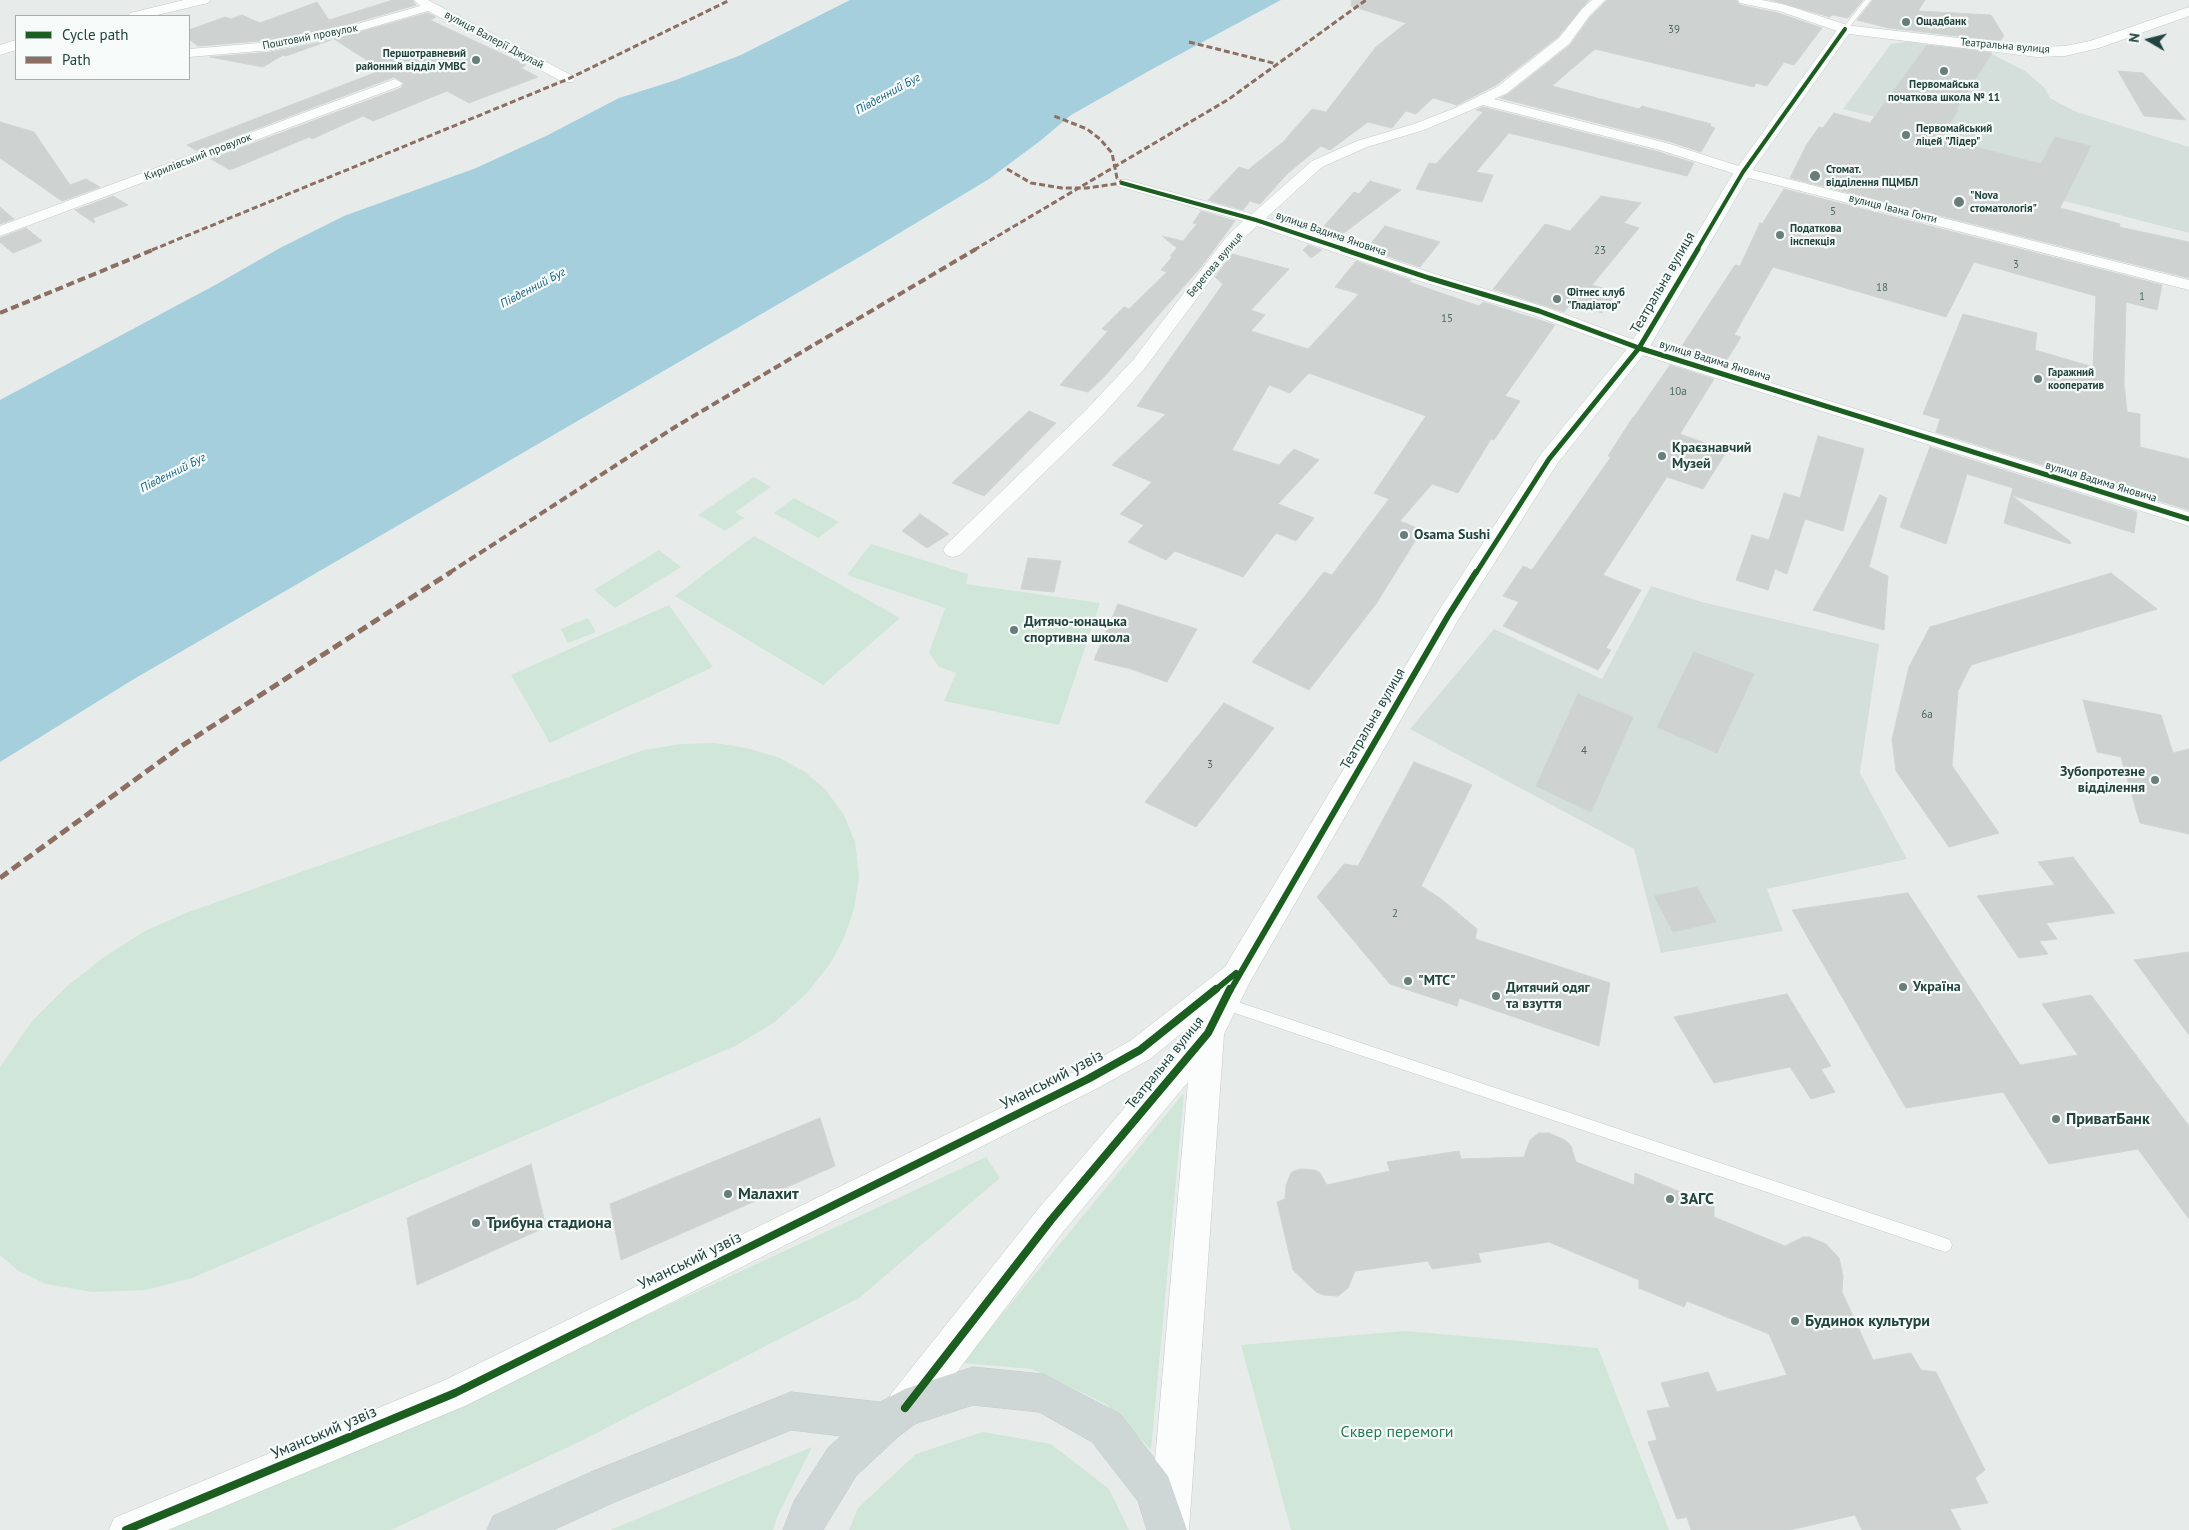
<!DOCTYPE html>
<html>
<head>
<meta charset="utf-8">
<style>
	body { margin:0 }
	#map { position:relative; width:2189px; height:1530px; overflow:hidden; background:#e7ecea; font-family:"PT Sans",sans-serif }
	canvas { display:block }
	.legend { position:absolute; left:15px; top:15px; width:175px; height:65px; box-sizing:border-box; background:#f6fbf9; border:1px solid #a1b1ae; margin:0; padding:6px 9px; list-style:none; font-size:15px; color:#22433e }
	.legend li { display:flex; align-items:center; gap:10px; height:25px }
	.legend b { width:25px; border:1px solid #a1b1ae }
	.north { position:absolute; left:2124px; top:15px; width:50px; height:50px; -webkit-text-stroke:4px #f6fbf9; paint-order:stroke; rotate:278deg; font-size:14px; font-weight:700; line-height:20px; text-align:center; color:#22433e }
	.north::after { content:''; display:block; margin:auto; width:18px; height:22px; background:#22433e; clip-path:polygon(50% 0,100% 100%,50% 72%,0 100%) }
</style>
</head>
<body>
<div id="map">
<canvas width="2189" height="1530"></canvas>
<ul class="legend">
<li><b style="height:6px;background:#1b5e20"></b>Cycle path</li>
<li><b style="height:6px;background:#8d6e63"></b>Path</li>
</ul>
<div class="north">N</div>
</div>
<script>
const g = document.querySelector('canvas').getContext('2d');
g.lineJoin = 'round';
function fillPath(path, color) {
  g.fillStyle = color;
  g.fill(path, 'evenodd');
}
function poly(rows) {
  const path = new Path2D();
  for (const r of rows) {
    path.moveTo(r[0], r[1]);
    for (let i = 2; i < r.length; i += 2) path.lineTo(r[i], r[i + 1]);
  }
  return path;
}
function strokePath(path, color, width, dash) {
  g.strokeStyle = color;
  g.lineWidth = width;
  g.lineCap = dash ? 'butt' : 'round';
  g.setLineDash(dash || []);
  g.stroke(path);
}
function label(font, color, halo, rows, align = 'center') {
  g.font = font + ' "PT Sans",sans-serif';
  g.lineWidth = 4.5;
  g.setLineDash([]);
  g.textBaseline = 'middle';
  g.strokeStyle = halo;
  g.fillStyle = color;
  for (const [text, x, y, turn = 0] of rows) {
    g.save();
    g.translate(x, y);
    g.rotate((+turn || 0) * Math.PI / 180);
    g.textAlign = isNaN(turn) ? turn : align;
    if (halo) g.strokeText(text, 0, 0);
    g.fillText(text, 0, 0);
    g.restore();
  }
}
fillPath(poly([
	[1911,41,1927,45,1984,50,2025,71,2045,88,2050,98,2074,111,2189,147,2189,233,1971,177,1884,119,1843,109,1891,44],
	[1651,586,1702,602,1879,644,1860,773,1907,859,1767,889,1783,931,1661,953,1634,849,1410,729,1494,629,1602,679]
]), '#d4dfdb');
fillPath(poly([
	[754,477,771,487,735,512,744,518,725,531,698,515],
	[794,498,839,522,818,538,774,513],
	[754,536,900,618,823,685,675,596],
	[871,544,968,574,966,584,1100,603,1059,725,944,701,956,673,939,667,929,653,945,608,847,575],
	[659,550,681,567,615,608,594,590],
	[669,605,713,667,550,743,511,675],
	[588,618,596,632,568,643,561,629],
	[715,743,747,748,780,758,805,772,825,789,844,815,855,842,859,877,854,909,844,938,830,964,807,993,775,1022,735,1046,192,1278,145,1290,92,1292,46,1284,17,1270,0,1255,0,1067,33,1020,66,987,104,957,145,931,186,913,644,750,681,744],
	[1184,1093,1151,1450,1106,1404,1032,1369,962,1363],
	[986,1157,1000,1178,859,1298,579,1442,391,1530,169,1530,343,1457],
	[1405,1331,1598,1348,1669,1530,1291,1530,1241,1345],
	[983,1432,1051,1444,1109,1489,1129,1530,849,1530,858,1508,916,1454],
	[812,1447,777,1517,773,1530,610,1530]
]), '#cfe6d8');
fillPath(poly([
	[850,0,1281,0,1156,67,1071,115,1040,141,989,179,868,252,134,679,0,762,0,400,217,284,280,248,344,216,476,168,546,136,619,98,673,81,741,55]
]), '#a5cfdd');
const building = poly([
	[393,0,412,0,416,5,343,26,271,40,198,46,189,39,189,30,225,17,231,19,242,15,260,23,317,2,329,20,393,0],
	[1352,0,1589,0,1558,37,1496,85,1457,105,1433,98,1416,114,1406,111,1392,128,1368,122,1330,150,1321,146,1288,173,1260,204,1250,201,1243,210,1208,200,1239,167,1248,170,1283,142,1312,109,1326,112,1376,47,1406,23,1351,6,1352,0],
	[1607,0,1736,0,1740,5,1778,13,1822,28,1794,65,1784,62,1767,86,1756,83,1754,87,1595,49,1552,86,1639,109,1642,106,1711,124,1710,126,1715,128,1701,152,1671,142,1500,98,1508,94,1570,45,1591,16,1607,0],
	[1771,0,1863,0,1848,18,1832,15,1830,17,1771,0],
	[1873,0,1925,0,1918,11,1991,15,2004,36,2000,41,1889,28,1857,20,1873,0],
	[428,13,436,17,430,20,526,65,521,68,538,77,469,103,447,91,373,121,363,116,312,139,309,137,230,170,211,159,401,88,404,83,394,77,197,151,187,145,382,70,334,39,428,13],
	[331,40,286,56,283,55,263,67,210,57,271,52,331,40],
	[1927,45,1992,53,1956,109,1958,110,1941,138,2041,164,2055,137,2091,146,2060,208,2120,224,2119,227,2189,242,2189,278,1790,178,1807,144,1819,127,1823,128,1834,113,1870,123,1927,45],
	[2118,71,2143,73,2186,120,2144,116,2118,71],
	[1483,107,1659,152,1694,163,1687,176,1509,133,1476,172,1493,175,1482,202,1416,189,1429,163,1436,164,1483,112,1476,110,1483,107],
	[0,122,34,132,70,185,86,179,100,187,62,201,0,158,0,122],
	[1370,181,1401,190,1336,239,1318,233,1354,192,1359,194,1370,181],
	[1784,189,2162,285,2157,310,2126,302,2124,383,2127,412,2140,414,2140,447,2189,459,2189,510,1936,432,1940,419,1923,414,1963,314,2037,333,2035,350,2093,367,2096,296,1974,262,1946,317,1773,267,1734,335,1741,337,1723,366,1678,352,1735,265,1740,266,1760,223,1762,224,1784,189],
	[113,196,128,205,93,218,95,222,94,223,75,210,113,196],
	[1601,196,1641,203,1624,223,1639,228,1592,285,1617,292,1602,313,1571,303,1564,312,1493,289,1545,224,1570,231,1601,196],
	[0,207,14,219,0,224,0,207],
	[1201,211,1235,221,1201,267,1103,378,1088,392,1060,385,1108,331,1102,329,1124,307,1129,309,1167,272,1161,270,1172,257,1170,256,1177,248,1162,236,1183,241,1197,224,1193,223,1201,211],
	[1385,226,1440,242,1420,267,1366,249,1385,226],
	[26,228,42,241,13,253,0,242,0,238,26,228],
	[1308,245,1322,250,1311,258,1303,250,1308,245],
	[1232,254,1289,269,1251,310,1265,315,1251,331,1308,349,1359,294,1335,287,1356,261,1411,280,1409,282,1479,306,1483,302,1555,325,1505,396,1520,401,1494,440,1491,439,1458,493,1432,484,1400,521,1422,530,1376,604,1309,690,1252,662,1324,572,1332,575,1389,499,1374,493,1426,416,1309,373,1290,393,1269,385,1232,450,1279,465,1294,449,1319,460,1278,504,1314,518,1296,541,1276,533,1243,577,1175,551,1166,560,1128,542,1144,525,1120,514,1152,482,1112,465,1166,414,1137,406,1223,284,1215,277,1232,254],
	[1670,365,1714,379,1680,434,1727,451,1703,489,1667,477,1603,575,1641,590,1606,648,1611,650,1598,670,1503,626,1519,602,1503,596,1523,566,1532,570,1611,457,1608,456,1633,417,1634,417,1670,365],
	[1029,411,1056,423,984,496,952,483,1029,411],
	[1818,436,1864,449,1843,531,1805,519,1787,574,1775,569,1768,590,1736,580,1752,535,1769,540,1784,493,1800,498,1818,436],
	[1930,447,2137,512,2134,533,2011,495,2013,488,1967,474,1946,544,1900,527,1930,447],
	[1880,495,1887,498,1869,567,1888,576,1884,630,1813,610,1880,495],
	[2011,495,2071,542,2070,544,2004,523,2011,495],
	[920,514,949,534,927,548,902,531,920,514],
	[1028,558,1061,561,1054,592,1021,589,1028,558],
	[2111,573,2157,609,1971,665,1958,691,1952,766,1999,833,1949,847,1896,771,1892,739,1909,667,1930,627,2111,573],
	[1118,604,1197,629,1167,682,1131,669,1094,660,1118,604],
	[1694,652,1754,674,1717,753,1657,727,1694,652],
	[1578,694,1633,717,1591,812,1536,786,1578,694],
	[2083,700,2161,715,2173,753,2189,749,2189,834,2140,823,2121,757,2097,752,2083,700],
	[1224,703,1274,728,1196,827,1145,802,1224,703],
	[1414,762,1472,785,1421,886,1440,898,1477,929,1475,939,1610,983,1599,1046,1459,998,1457,1006,1390,984,1317,897,1344,864,1358,866,1414,762],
	[2073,857,2115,913,2046,923,2057,939,2039,941,2048,954,2019,958,1977,896,2055,885,2038,862,2073,857],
	[1697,887,1716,922,1673,932,1654,896,1697,887],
	[1908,893,2020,1065,2078,1055,2042,1004,2091,995,2189,1126,2189,1219,2138,1149,2049,1164,2003,1092,1906,1108,1792,910,1908,893],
	[2189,952,2189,1035,2134,960,2189,952],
	[1787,994,1831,1066,1821,1069,1835,1092,1811,1099,1790,1067,1714,1083,1674,1017,1787,994],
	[820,1118,835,1166,621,1260,610,1204,820,1118],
	[1539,1133,1549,1133,1565,1140,1571,1146,1576,1162,1634,1185,1635,1173,1714,1206,1714,1217,1785,1246,1803,1237,1809,1237,1826,1244,1839,1258,1843,1276,1842,1292,1873,1360,1911,1353,1921,1370,1936,1372,1985,1470,1975,1478,1988,1503,1950,1509,1961,1530,1862,1530,1855,1515,1790,1530,1691,1530,1687,1517,1677,1519,1648,1442,1657,1440,1647,1411,1670,1407,1661,1383,1708,1372,1717,1392,1787,1375,1769,1334,1687,1301,1684,1307,1639,1288,1639,1280,1549,1242,1478,1253,1481,1262,1432,1269,1428,1261,1355,1271,1348,1288,1338,1296,1324,1295,1316,1292,1293,1270,1277,1202,1285,1199,1286,1185,1291,1173,1294,1171,1301,1169,1315,1170,1320,1173,1327,1185,1390,1171,1387,1162,1459,1151,1461,1159,1524,1157,1530,1140,1539,1133],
	[531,1164,546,1227,417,1285,407,1218,531,1164]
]);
fillPath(building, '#ced3d2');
strokePath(building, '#cfd5d3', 1);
const service = poly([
	[1865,0,1871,0,1847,30,1843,30,1843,28,1865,0],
	[1223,997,1945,1238,1950,1240,1952,1245,1950,1250,1945,1252,1223,1009,1218,1007,1217,1003,1218,999,1223,997]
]);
const minor = poly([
	[414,0,428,0,573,76,575,79,573,82,563,82,428,11,345,35,271,50,189,57,189,49,271,42,343,28,420,6,414,0],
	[1592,0,1605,0,1590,15,1569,44,1507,93,1494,99,1670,144,1748,169,2189,280,2189,290,1738,175,1660,150,1483,105,1424,130,1367,147,1322,167,1266,218,1435,274,1545,307,1645,344,2189,512,2189,526,1633,352,1533,315,1423,282,1257,226,1239,242,1145,368,1099,419,960,555,953,557,946,555,943,550,946,545,1085,411,1133,360,1227,236,1243,221,1117,186,1114,183,1117,180,1127,180,1252,214,1312,161,1357,141,1414,124,1455,108,1497,87,1559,38,1582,9,1592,0],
	[1738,0,1762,0,1786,5,1850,26,1851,29,1850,32,1840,32,1779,11,1740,3,1738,0],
	[395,79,402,83,400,86,0,236,0,226,395,79],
	[1239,959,1248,963,1252,971,1248,979,1150,1059,1098,1088,467,1405,168,1530,109,1530,114,1518,443,1381,1078,1070,1130,1041,1230,963,1239,959]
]);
const tertiary = poly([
	[184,0,210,0,208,3,153,16,128,16,130,13,184,0],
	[2189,7,2189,16,2099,48,2065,56,2037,57,1849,34,1751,172,1649,348,1557,464,1457,622,1251,980,1224,1034,1189,1530,1149,1530,1188,1082,1063,1232,919,1422,905,1427,891,1422,886,1408,891,1394,1039,1208,1197,1023,1229,960,1439,610,1541,454,1630,345,1734,172,1840,26,1845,25,2037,47,2065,46,2090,41,2189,7],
	[16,40,16,50,0,55,0,45,16,40]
]);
const primary = poly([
	[973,1367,1043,1374,1120,1414,1168,1476,1187,1530,1147,1530,1138,1501,1092,1442,1039,1412,973,1405,915,1424,899,1436,856,1476,823,1530,783,1530,794,1501,828,1448,841,1436,791,1430,617,1501,553,1530,487,1530,493,1516,591,1472,791,1392,880,1402,905,1389,973,1367]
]);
strokePath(service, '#c4c9c8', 1);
strokePath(minor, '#c4c9c8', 1);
strokePath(tertiary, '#c4c9c8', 1);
strokePath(primary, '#c2cbca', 1);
fillPath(service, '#fbfcfc');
fillPath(minor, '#fbfcfc');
fillPath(tertiary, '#fbfcfc');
fillPath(primary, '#ced7d6');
strokePath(poly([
	[1189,42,1277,64],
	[1007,169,1031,183,1062,188,1087,188,1122,183,1117,178,1112,153,1100,139,1087,129,1054,116],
	[152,250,568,79,730,0],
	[974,250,1229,99,1366,0]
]), '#8d6e63', 3, [6, 3]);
strokePath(poly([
	[0,313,155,249],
	[449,573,675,427,976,249]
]), '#8d6e63', 4, [8, 4]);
strokePath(poly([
	[0,878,180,747,451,572]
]), '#8d6e63', 5, [10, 5]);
strokePath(poly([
	[1122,183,1256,220,1346,250],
	[1697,250,1743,172,1845,29]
]), '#1b5e20', 4);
strokePath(poly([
	[1342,249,1429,278,1539,311,1639,348,2189,519],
	[1476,573,1549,459,1639,348,1698,249]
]), '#1b5e20', 5);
strokePath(poly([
	[1214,991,1236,973],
	[1230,991,1448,616,1476,572]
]), '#1b5e20', 6);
strokePath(poly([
	[905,1408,1051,1220,1208,1033,1230,989],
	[126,1530,455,1393,1088,1079,1140,1050,1216,989]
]), '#1b5e20', 8);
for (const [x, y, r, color] of [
	[1906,22,5,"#677e7a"],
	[476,60,5,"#677e7a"],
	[1944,71,5,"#677e7a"],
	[1906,135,5,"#677e7a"],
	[1815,176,6,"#677e7a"],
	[1959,202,6,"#677e7a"],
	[1780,235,5,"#677e7a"],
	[1557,299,5,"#677e7a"],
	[2038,379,5,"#677e7a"],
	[1662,456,5,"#677e7a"],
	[1404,535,5,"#677e7a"],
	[1014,630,5,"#677e7a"],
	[2155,780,5,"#677e7a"],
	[1408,981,5,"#677e7a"],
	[1903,987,5,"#677e7a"],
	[1496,996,5,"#677e7a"],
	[2056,1119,5,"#677e7a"],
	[728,1194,5,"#677e7a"],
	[1670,1199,5,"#677e7a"],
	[476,1223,5,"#677e7a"],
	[1795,1321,5,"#677e7a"]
]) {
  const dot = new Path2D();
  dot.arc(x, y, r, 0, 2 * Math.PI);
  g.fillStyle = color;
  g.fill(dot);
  strokePath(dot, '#f6fbf9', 2);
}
label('bold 11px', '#22433e', '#f6fbf9', [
	["Ощадбанк",1916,22],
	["Першотравневий",466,54,"right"],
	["районний відділ УМВС",466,67,"right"],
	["Первомайська",1944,85,"center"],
	["початкова школа № 11",1944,98,"center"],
	["Первомайський",1916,129],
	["ліцей \"Лідер\"",1916,142],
	["Стомат.",1826,170],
	["відділення ПЦМБЛ",1826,183],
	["\"Nova",1970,196],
	["стоматологія\"",1970,209],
	["Податкова",1790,229],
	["інспекція",1790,242],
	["Фітнес клуб",1567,293],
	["\"Гладіатор\"",1567,306],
	["Гаражний",2048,373],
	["кооператив",2048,386]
], 'left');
label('11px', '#4e6864', null, [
	["39",1674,30],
	["5",1833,212],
	["23",1600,251],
	["3",2016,265],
	["18",1882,288],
	["1",2142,297],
	["15",1447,319],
	["10а",1678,392],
	["6а",1927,715],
	["4",1584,751],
	["3",1210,765],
	["2",1395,914]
]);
label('11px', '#22433e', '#f6fbf9', [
	["Поштовий провулок",310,37,-11],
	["вулиця Валерії Джулай",494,40,28],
	["Театральна вулиця",2005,46,5],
	["Кирилівський провулок",198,157,-21],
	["вулиця Івана Гонти",1893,209,14],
	["вулиця Вадима Яновича",1331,234,19],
	["Берегова вулиця",1215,265,-50],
	["вулиця Вадима Яновича",1715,361,17],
	["вулиця Вадима Яновича",2101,482,17]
]);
label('italic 12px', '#166584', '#f6fbf9', [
	["Південний Буг",888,94,-29],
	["Південний Буг",533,288,-28],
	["Південний Буг",173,473,-27]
]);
label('14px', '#22433e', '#f6fbf9', [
	["Театральна вулиця",1663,283,-60],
	["Театральна вулиця",1373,719,-60],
	["Театральна вулиця",1165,1063,-51]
]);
label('bold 14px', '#22433e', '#f6fbf9', [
	["Краєзнавчий",1672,448],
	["Музей",1672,464],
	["Osama Sushi",1414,535],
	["Дитячо-юнацька",1024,622],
	["спортивна школа",1024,638],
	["Зубопротезне",2145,772,"right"],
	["відділення",2145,788,"right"],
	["\"МТС\"",1418,981],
	["Україна",1913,987],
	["Дитячий одяг",1506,988],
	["та взуття",1506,1004]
], 'left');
label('16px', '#22433e', '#f6fbf9', [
	["Уманський узвіз",1052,1080,-27],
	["Уманський узвіз",690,1261,-26],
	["Уманський узвіз",324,1433,-23]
]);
label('bold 16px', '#22433e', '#f6fbf9', [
	["ПриватБанк",2066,1119],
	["Малахит",738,1194],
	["ЗАГС",1680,1199],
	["Трибуна стадиона",486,1223],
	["Будинок культури",1805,1321]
], 'left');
label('16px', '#287d53', '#f6fbf9', [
	["Сквер перемоги",1397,1432]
]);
</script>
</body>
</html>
